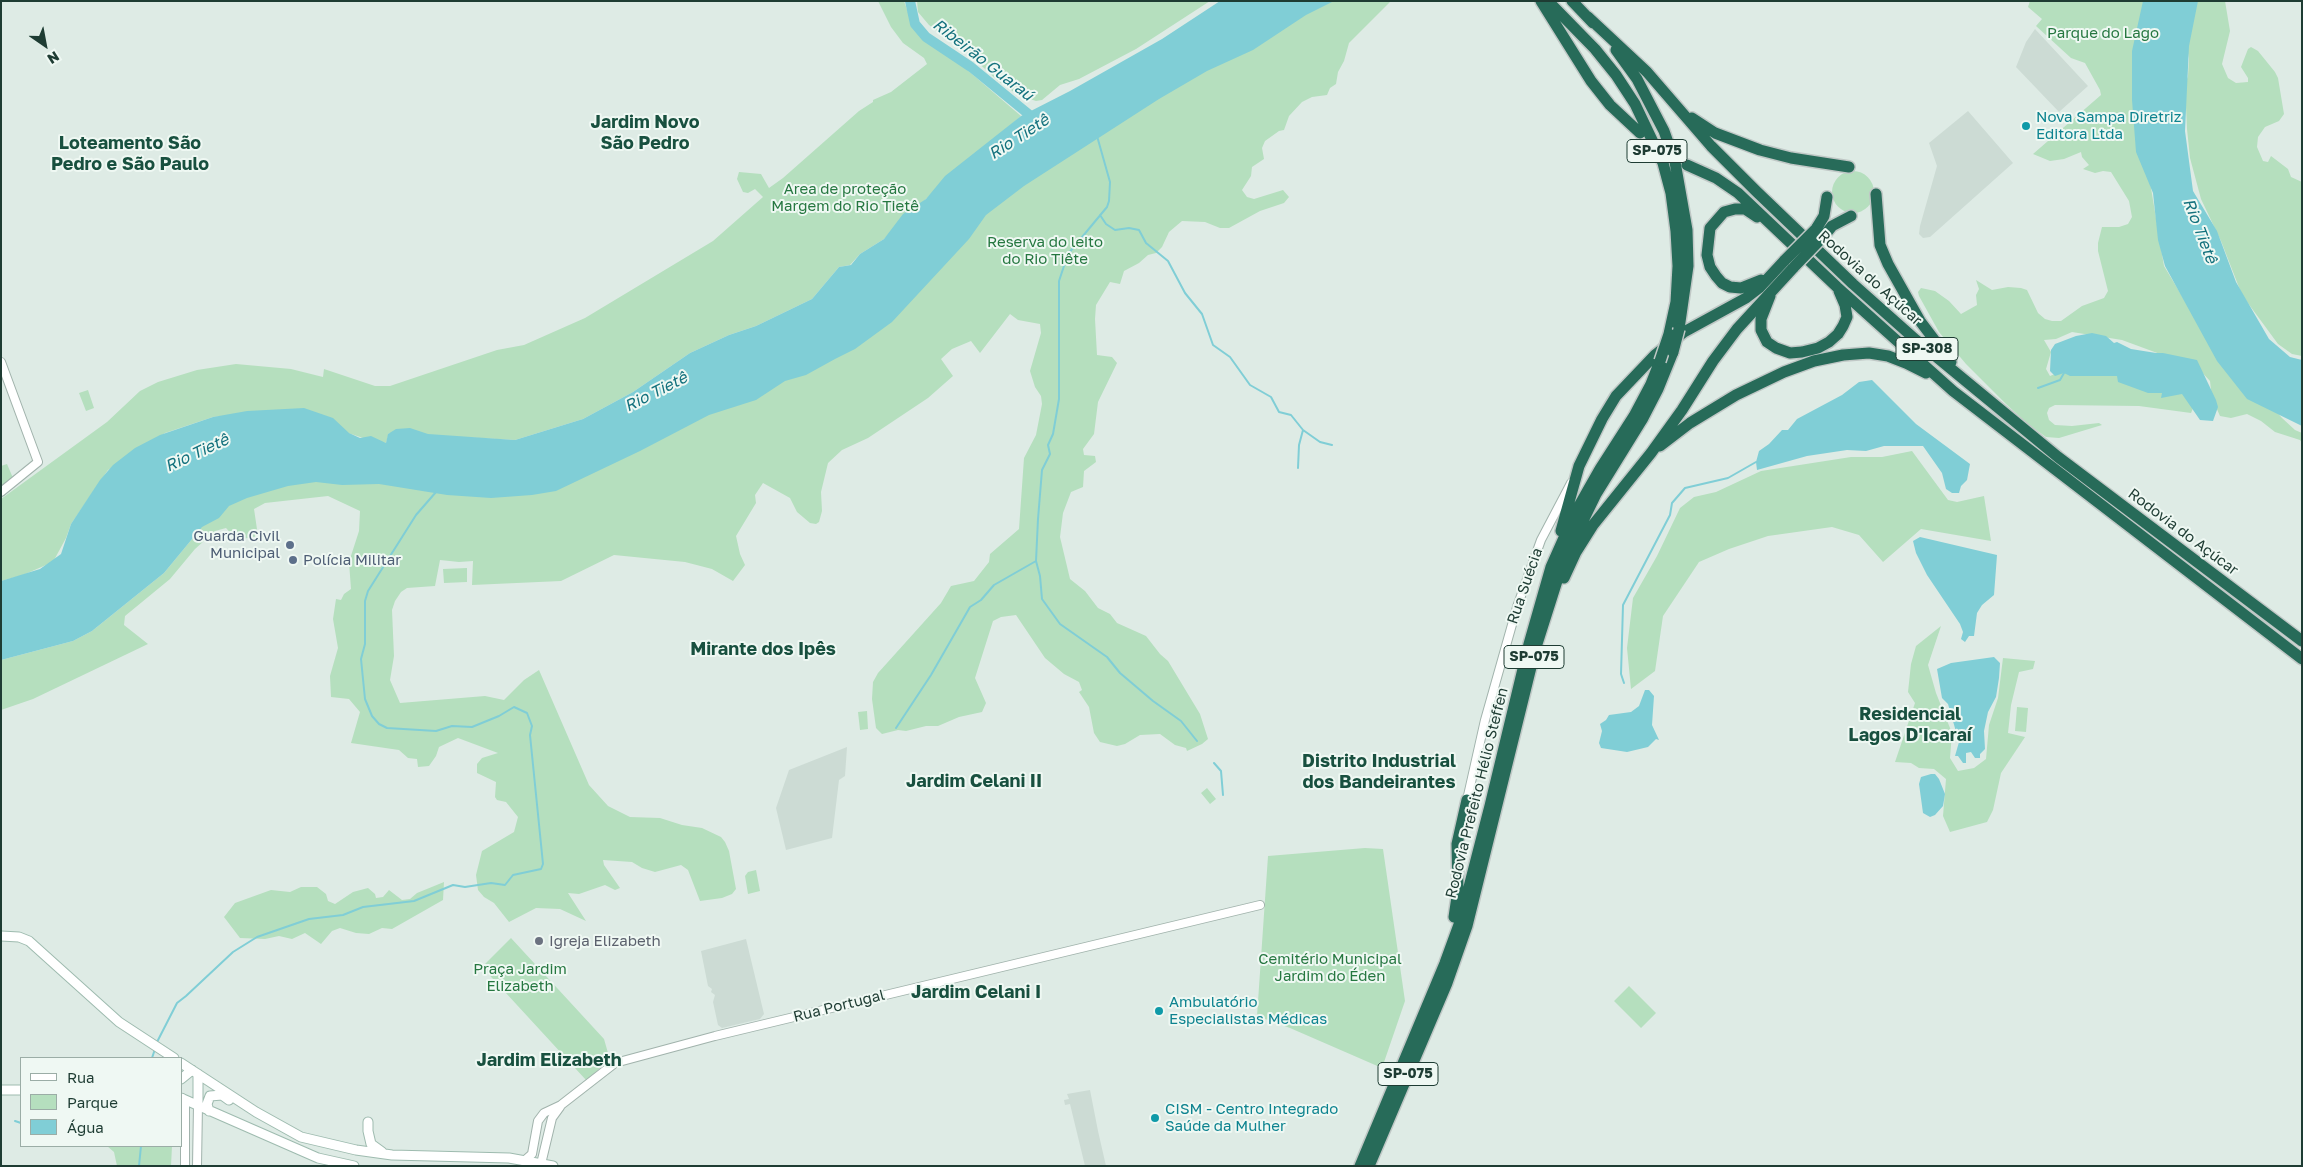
<!DOCTYPE html>
<html>
<head>
<meta charset="utf-8">
<style>
	body { margin:0 }
	#map { position:relative; width:2303px; height:1167px; overflow:hidden; background:#deebe5; font-family:"Golos Text",sans-serif }
	canvas { display:block }
	.frame { position:absolute; inset:0; border:2px solid #1e3c33; pointer-events:none }
	.legend { position:absolute; left:20px; top:1057px; width:162px; height:90px; box-sizing:border-box; background:#eff8f3; border:1px solid #9bada6; margin:0; padding:6px 9px; list-style:none; font-size:15px; color:#1e3c33 }
	.legend li { display:flex; align-items:center; gap:10px; height:25px }
	.legend b { width:25px; border:1px solid #9bada6 }
	.north { position:absolute; left:20px; top:20px; width:50px; height:50px; -webkit-text-stroke:4px #eff8f3; paint-order:stroke; rotate:147deg; font-size:14px; font-weight:700; line-height:20px; text-align:center; color:#1e3c33 }
	.north::after { content:''; display:block; margin:auto; width:18px; height:22px; background:#1e3c33; clip-path:polygon(50% 0,100% 100%,50% 72%,0 100%) }
</style>
</head>
<body>
<div id="map">
<canvas width="2303" height="1167"></canvas>
<div class="frame"></div>
<ul class="legend">
<li><b style="height:6px;background:#fff"></b>Rua</li>
<li><b style="height:14px;background:#b5dfbe"></b>Parque</li>
<li><b style="height:14px;background:#80ced6"></b>Água</li>
</ul>
<div class="north">N</div>
</div>
<script>
const g = document.querySelector('canvas').getContext('2d');
g.lineJoin = 'round';
function fillPath(path, color) {
  g.fillStyle = color;
  g.fill(path, 'evenodd');
}
function poly(rows) {
  const path = new Path2D();
  for (const r of rows) {
    if (r.length === 3) {
      path.moveTo(r[0] + r[2], r[1]);
      path.arc(r[0], r[1], r[2], 0, 2 * Math.PI);
      continue;
    }
    path.moveTo(r[0], r[1]);
    for (let i = 2; i < r.length; i += 2) path.lineTo(r[i], r[i + 1]);
  }
  return path;
}
function strokePath(path, color, width, dash) {
  g.strokeStyle = color;
  g.lineWidth = width;
  g.lineCap = dash ? 'butt' : 'round';
  g.setLineDash(dash || []);
  g.stroke(path);
}
function label(font, color, halo, rows, align = 'center') {
  g.font = font + ' "Golos Text",sans-serif';
  g.lineWidth = 4;
  g.setLineDash([]);
  g.textBaseline = 'middle';
  g.strokeStyle = halo;
  g.fillStyle = color;
  for (const [text, x, y, turn = 0] of rows) {
    g.save();
    g.translate(x, y);
    g.rotate((+turn || 0) * Math.PI / 180);
    g.textAlign = isNaN(turn) ? turn : align;
    if (halo) g.strokeText(text, 0, 0);
    g.fillText(text, 0, 0);
    g.restore();
  }
}
fillPath(poly([
	[2035,29,2088,86,2059,112,2016,67,2026,42],
	[1968,111,2013,163,1930,237,1923,238,1919,234,1920,226,1937,166,1929,143],
	[847,747,845,776,839,780,832,838,786,850,776,808,789,770],
	[746,939,764,1014,760,1019,722,1028,718,1025,713,1002,715,995,711,992,712,989,708,986,701,951],
	[1090,1090,1098,1131,1106,1166,1085,1166,1070,1104,1065,1105,1064,1100,1069,1099,1067,1094]
]), '#ccdbd4');
fillPath(poly([
	[878,1,904,1,910,18,919,33,958,62,1021,116,926,199,884,239,860,254,850,265,839,267,812,299,756,326,729,335,690,353,633,392,583,419,515,440,389,433,386,443,363,438,280,410,213,417,165,433,108,470,71,524,66,538,53,562,23,575,1,581,1,499,107,422,140,391,158,382,197,370,236,364,291,369,323,377,324,369,375,386,390,386,497,350,524,345,585,318,713,241,763,197,755,189,748,193,743,192,737,179,739,172,761,174,769,188,783,178,859,111,873,102,873,100,891,92,927,64,924,58,903,43,891,27],
	[917,1,1210,1,1136,49,1079,79,1060,85,1042,100,1036,101,1018,95,997,80,972,57,929,25,918,12],
	[1309,1,1391,1,1349,43,1344,61,1338,72,1336,84,1330,88,1327,95,1312,97,1302,102,1289,116,1284,130,1279,131,1265,141,1262,148,1264,159,1252,167,1251,176,1242,190,1247,197,1254,199,1283,190,1289,197,1284,203,1260,211,1229,228,1220,228,1205,222,1182,221,1169,232,1162,247,1156,253,1148,255,1139,263,1124,271,1120,284,1110,282,1096,305,1095,319,1097,355,1112,357,1117,363,1098,402,1094,434,1083,449,1084,455,1095,456,1096,462,1084,471,1083,487,1071,492,1063,513,1060,537,1070,579,1085,591,1098,608,1110,614,1117,623,1146,636,1160,654,1168,661,1200,714,1208,739,1202,744,1187,751,1186,748,1175,745,1160,734,1140,735,1125,744,1117,746,1100,742,1094,733,1089,707,1079,692,1082,690,1079,682,1064,674,1045,658,1016,615,1001,617,993,621,975,678,986,703,982,712,959,717,938,726,926,726,906,731,898,730,882,734,876,728,872,699,873,682,878,673,941,603,951,586,974,581,989,562,990,554,1019,529,1024,458,1036,435,1042,404,1041,396,1035,387,1030,371,1041,333,1040,324,1018,320,1010,314,980,353,971,341,952,349,941,359,953,376,928,398,868,438,842,450,828,463,821,492,822,511,819,522,816,524,810,523,797,512,790,498,763,483,755,495,756,503,736,536,740,554,745,565,733,581,712,569,685,562,614,555,561,581,472,585,473,561,459,562,440,560,435,586,407,588,401,592,395,601,392,610,394,656,390,680,400,703,485,696,504,700,524,680,539,670,589,785,608,806,630,817,660,818,682,825,702,828,721,837,725,842,729,851,736,889,732,894,722,898,700,901,688,870,681,865,655,872,642,868,632,862,603,860,604,865,620,888,615,890,605,885,579,894,568,893,586,921,560,909,536,908,509,922,494,903,484,897,478,890,476,875,482,851,514,832,518,817,506,802,497,800,495,797,496,782,477,773,477,764,482,758,498,753,458,738,439,747,436,756,429,766,418,767,417,759,408,758,399,750,351,743,360,712,349,699,331,697,330,676,338,648,333,619,336,599,341,600,344,594,351,589,349,562,359,531,360,511,328,496,265,503,254,509,258,536,237,540,226,528,215,531,195,549,170,579,125,616,124,625,148,644,33,699,1,710,1,660,73,641,92,631,164,573,197,533,192,526,278,478,481,488,981,211],
	[2030,1,2143,1,2148,170,2164,266,2194,316,2282,418,2295,430,2302,433,2302,443,2300,440,2275,432,2261,421,2247,414,2231,418,2220,416,2212,398,2210,381,2198,368,2122,340,2072,332,2056,339,2044,340,2051,352,2046,369,2050,376,2057,373,2099,371,2185,393,2194,406,2191,413,2139,406,2055,405,2049,408,2047,413,2049,420,2055,425,2072,426,2099,423,2102,425,2059,438,2046,437,2029,425,2006,404,1966,364,1939,332,1919,296,1918,292,1921,288,1935,291,1949,301,1961,314,1977,305,1976,295,1979,289,1976,280,1992,290,2008,287,2021,288,2027,290,2038,313,2045,319,2052,321,2061,321,2082,306,2104,298,2108,291,2098,251,2098,243,2102,227,2119,227,2128,224,2132,217,2129,201,2111,172,2103,171,2095,173,2083,169,2089,165,2082,157,2081,152,2064,159,2050,161,2033,154,2101,95,2100,90,2085,63,2071,58,2036,26,2042,19,2028,7],
	[2194,1,2225,1,2230,31,2222,64,2228,78,2236,83,2248,82,2248,78,2241,67,2248,49,2251,47,2258,51,2275,72,2278,78,2284,114,2279,121,2265,127,2258,137,2257,147,2263,161,2268,162,2271,156,2288,169,2291,177,2302,182,2302,356,2292,354,2278,344,2242,295,2221,241,2201,199,2190,158,2187,129,2185,85,2188,76,2189,59,2186,39],
	[1853,192,21],
	[88,390,94,408,86,411,79,393],
	[1912,451,1948,500,1957,502,1984,496,1991,541,1921,529,1883,562,1859,535,1832,527,1768,536,1729,549,1699,562,1663,616,1655,671,1631,689,1627,648,1633,598,1657,556,1680,508,1694,497,1716,492,1761,471,1851,457,1882,457],
	[7,464,13,478,1,487,1,466],
	[467,568,467,582,444,583,443,569],
	[1941,626,1928,665,1936,693,1952,733,1950,758,1958,771,1974,768,1986,759,1989,725,1998,698,2003,658,2035,661,2033,669,2019,672,2011,705,2008,733,2025,737,2001,773,1993,810,1987,822,1950,832,1943,816,1946,779,1934,769,1919,768,1911,763,1895,762,1915,703,1908,692,1911,664,1916,646],
	[2017,707,2028,708,2026,732,2015,731],
	[867,711,868,729,860,730,858,712],
	[1207,788,1216,799,1210,804,1201,793],
	[1365,848,1383,849,1405,1001,1382,1068,1290,1028,1257,1016,1268,856],
	[756,870,760,891,748,894,745,876,748,872],
	[444,882,443,900,392,929,382,928,369,934,356,933,340,928,332,931,321,944,305,933,292,939,279,936,265,939,240,938,224,917,235,903,271,890,290,892,301,887,317,887,326,894,328,901,335,904,353,892,368,888,375,894,376,898,383,897,389,890,402,900,410,899,417,893],
	[511,938,604,1039,610,1060,586,1080,482,967],
	[1629,986,1656,1013,1641,1028,1614,1001],
	[107,1146,172,1146,171,1166,117,1166,114,1152]
]), '#b5dfbe');
fillPath(poly([
	[1220,1,1334,1,1306,15,1253,50,1207,71,1159,99,1024,186,986,215,969,239,892,322,855,349,835,359,806,375,785,381,756,400,709,415,640,451,556,491,532,495,491,498,447,495,379,484,342,485,316,482,288,486,247,498,229,506,219,518,202,527,164,573,92,631,73,641,1,660,1,581,40,569,61,554,71,524,100,480,113,465,135,448,160,435,213,417,247,411,304,408,333,418,349,433,360,438,371,436,386,443,388,434,396,429,410,428,428,434,515,440,583,419,633,392,690,353,729,335,756,326,812,299,839,267,851,265,860,254,884,239,903,214,926,199,945,176,1021,116,1070,91,1162,39],
	[2143,1,2198,1,2189,46,2185,131,2193,191,2217,231,2236,282,2269,339,2290,357,2302,360,2302,426,2247,399,2217,361,2165,266,2158,240,2153,193,2136,152,2132,100,2132,51],
	[2092,333,2106,336,2114,343,2117,342,2131,349,2156,353,2163,353,2197,360,2216,400,2218,407,2213,421,2200,420,2182,394,2161,398,2162,393,2148,393,2118,382,2117,376,2070,376,2064,373,2055,376,2050,371,2051,350,2055,344,2076,336],
	[1872,380,1916,424,1970,464,1967,480,1961,486,1959,493,1952,493,1946,489,1942,473,1923,446,1884,446,1866,451,1847,450,1807,456,1757,470,1756,462,1759,451,1769,444,1782,430,1788,430,1797,419,1842,395,1859,382],
	[1920,537,1997,555,1994,595,1982,605,1977,613,1974,636,1969,636,1965,642,1961,639,1963,632,1960,624,1927,575,1916,553,1913,541],
	[1994,657,2000,663,1999,678,1996,697,1988,712,1984,731,1985,749,1980,754,1980,758,1975,758,1971,752,1966,753,1966,763,1963,763,1958,756,1955,756,1959,742,1948,704,1942,698,1937,669,1951,663],
	[1645,690,1649,690,1654,696,1652,725,1659,740,1656,739,1648,747,1627,752,1601,748,1599,743,1602,731,1600,724,1606,720,1609,715,1631,712,1639,706],
	[1931,774,1935,774,1939,779,1945,794,1943,806,1935,815,1930,817,1923,813,1919,784,1921,777]
]), '#80ced6');
strokePath(poly([
	[1097,136,1110,182,1109,201,1107,207,1068,254,1059,281,1059,399,1053,434,1048,445,1050,454,1042,470,1038,519,1036,561,1040,576,1042,599,1060,624,1107,657,1120,673,1153,701,1181,721,1197,741],
	[1100,215,1106,224,1115,230,1129,228,1139,230,1146,243,1168,261,1185,293,1202,314,1213,345,1230,357,1250,385,1271,397,1279,412,1291,415,1303,430,1299,445,1298,468],
	[2038,388,2060,380,2064,373],
	[1303,430,1320,442,1332,445],
	[1624,683,1621,674,1623,605,1670,515,1672,503,1685,488,1728,478,1756,462],
	[896,728,931,675,970,607,981,600,994,585,1036,561],
	[1214,763,1221,771,1223,795],
	[156,1044,177,1003,186,996,233,952,257,937,309,919,343,915,363,907,414,901,453,885,465,887,491,883,505,885,513,875,541,869,543,864,530,735,532,726,527,713,514,707,499,716,472,727,452,726,436,731,387,728,379,724,372,716,365,699,361,659,365,644,365,601,368,591,416,515,436,492],
	[152,1058,155,1049],
	[15,1121,21,1123],
	[139,1166,141,1146]
]), '#80ced6', 2);
strokePath(poly([
	[910,1,915,24,926,37,971,67,1037,121]
]), '#80ced6', 10);
const tertiary = poly([
	[1,362,38,462,1,492],
	[1467,800,1485,720,1517,607,1541,540,1571,483],
	[182,1098,185,1106,185,1166],
	[524,1161,532,1154,538,1121,544,1113,561,1105,615,1063,715,1036,1260,905],
	[541,1164,552,1118,560,1107],
	[197,1166,198,1105]
]);
const secondary = poly([
	[1,936,19,937,29,941,119,1022,174,1058],
	[181,1063,256,1112,301,1137,356,1150,392,1155,509,1158,553,1166],
	[181,1079,192,1070],
	[1,1090,21,1090],
	[181,1098,318,1158,354,1166],
	[198,1105,198,1074],
	[209,1111,207,1104,210,1096,222,1095,229,1100],
	[368,1122,368,1131,371,1144,382,1152]
]);
const motorway = poly([
	[1541,1,1591,81,1610,105,1640,133],
	[1548,1,1595,49,1616,75,1635,104,1663,163,1671,193,1676,231,1678,266,1676,302,1669,334],
	[1572,1,1593,23],
	[1588,17,1647,72,1711,146,1756,191,1853,284,1916,340,2058,457,2302,641],
	[1616,50,1637,79,1652,108,1664,131,1675,162,1687,230,1688,266,1679,329],
	[1692,118,1715,133,1760,150,1791,158,1849,167],
	[1687,165,1716,178,1738,193,1837,287,1953,391,2302,659],
	[1876,194,1880,245,1888,264,1920,321,1951,362],
	[1757,217,1745,209,1735,209,1724,212,1710,228,1707,255,1710,267,1716,276,1722,283,1730,287,1741,288,1761,280],
	[1816,229,1824,216,1827,197],
	[1824,236,1832,226,1851,216],
	[1770,296,1761,319,1761,330,1767,342,1776,348,1790,353,1802,352,1818,348,1829,342,1838,334,1843,326,1847,317,1845,305,1839,291],
	[1660,446,1690,423,1736,395,1784,372,1814,361,1843,355,1869,353,1888,356,1906,363,1926,373],
	[1561,531,1579,466,1602,419,1616,396,1655,355,1684,332,1746,298,1759,288,1785,260],
	[1564,578,1576,552,1593,525,1651,453,1682,410,1713,361,1737,329,1794,267],
	[1454,917,1458,890,1457,844,1467,800],
	[1360,1166,1445,963,1460,922,1490,806,1529,644,1551,567,1575,513,1600,469,1634,416,1651,384,1660,361],
	[1369,1166,1447,983,1467,926,1536,647,1563,562,1596,494,1643,418,1658,389,1673,352]
]);
strokePath(tertiary, '#a1b3ac', 10);
strokePath(secondary, '#9ebbaf', 11);
strokePath(motorway, '#c0c8c6', 14);
strokePath(tertiary, '#fff', 8);
strokePath(secondary, '#fff', 9);
strokePath(motorway, '#276b59', 11);
const motorwayBridge = poly([
	[1785,260,1816,229],
	[1794,267,1824,236],
	[1673,352,1679,329],
	[1660,361,1669,334]
]);
strokePath(motorwayBridge, '#c0c8c6', 14, []);
strokePath(motorwayBridge, '#276b59', 11);
for (const [x, y, r, color] of [
	[2026,126,5,"#0f9aa8"],
	[290,545,5,"#5c6f8a"],
	[293,560,5,"#5c6f8a"],
	[539,941,5,"#6b7280"],
	[1159,1011,5,"#0f9aa8"],
	[1155,1118,5,"#0f9aa8"]
]) {
  const dot = new Path2D();
  dot.arc(x, y, r, 0, 2 * Math.PI);
  g.fillStyle = color;
  g.fill(dot);
  strokePath(dot, '#eff8f3', 2);
}
for (const [x, y, w] of [
	[1657,151,60],
	[1927,349,62],
	[1534,657,60],
	[1408,1074,60]
]) {
  const box = new Path2D();
  box.roundRect(x - w / 2, y - 11.5, w, 23, 4);
  g.fillStyle = '#eff8f3';
  g.fill(box);
  strokePath(box, '#1e3c33', 1);
}
label('bold 14px', '#1e3c33', null, [
	["SP-075",1657,151],
	["SP-308",1927,349],
	["SP-075",1534,657],
	["SP-075",1408,1074]
]);
label('15px', '#257740', '#eff8f3', [
	["Parque do Lago",2103,33],
	["Area de proteção",845,189],
	["Margem do Rio Tietê",845,206],
	["Reserva do leito",1045,242],
	["do Rio Tiête",1045,259],
	["Cemitério Municipal",1330,959],
	["Jardim do Éden",1330,976],
	["Praça Jardim",520,969],
	["Elizabeth",520,986]
]);
label('15px', '#0d838f', '#eff8f3', [
	["Nova Sampa Diretriz",2036,117],
	["Editora Ltda",2036,134],
	["Ambulatório",1169,1002],
	["Especialistas Médicas",1169,1019],
	["CISM - Centro Integrado",1165,1109],
	["Saúde da Mulher",1165,1126]
], 'left');
label('15px', '#1e3c33', '#eff8f3', [
	["Rodovia do Açúcar",1870,278,42],
	["Rodovia do Açúcar",2183,532,37],
	["Rua Suécia",1525,586,-71],
	["Rodovia Prefeito Hélio Steffen",1477,793,-76],
	["Rua Portugal",839,1006,-14]
]);
label('15px', '#4e5e75', '#eff8f3', [
	["Guarda Civil",280,536],
	["Municipal",280,553],
	["Polícia Militar",303,560,"left"]
], 'right');
label('15px', '#5b616d', '#eff8f3', [
	["Igreja Elizabeth",549,941]
], 'left');
label('italic 16px', '#13717d', '#eff8f3', [
	["Ribeirão Guaraú",983,60,38],
	["Rio Tietê",1019,137,-33],
	["Rio Tietê",2200,231,69],
	["Rio Tietê",656,392,-27],
	["Rio Tietê",197,453,-25]
]);
label('bold 18px', '#18503f', '#eff8f3', [
	["Jardim Novo",645,122],
	["São Pedro",645,143],
	["Loteamento São",130,143],
	["Pedro e São Paulo",130,164],
	["Mirante dos Ipês",763,649],
	["Residencial",1910,714],
	["Lagos D'Icaraí",1910,735],
	["Distrito Industrial",1379,761],
	["dos Bandeirantes",1379,782],
	["Jardim Celani II",974,781],
	["Jardim Celani I",976,992],
	["Jardim Elizabeth",549,1060]
]);
</script>
</body>
</html>
